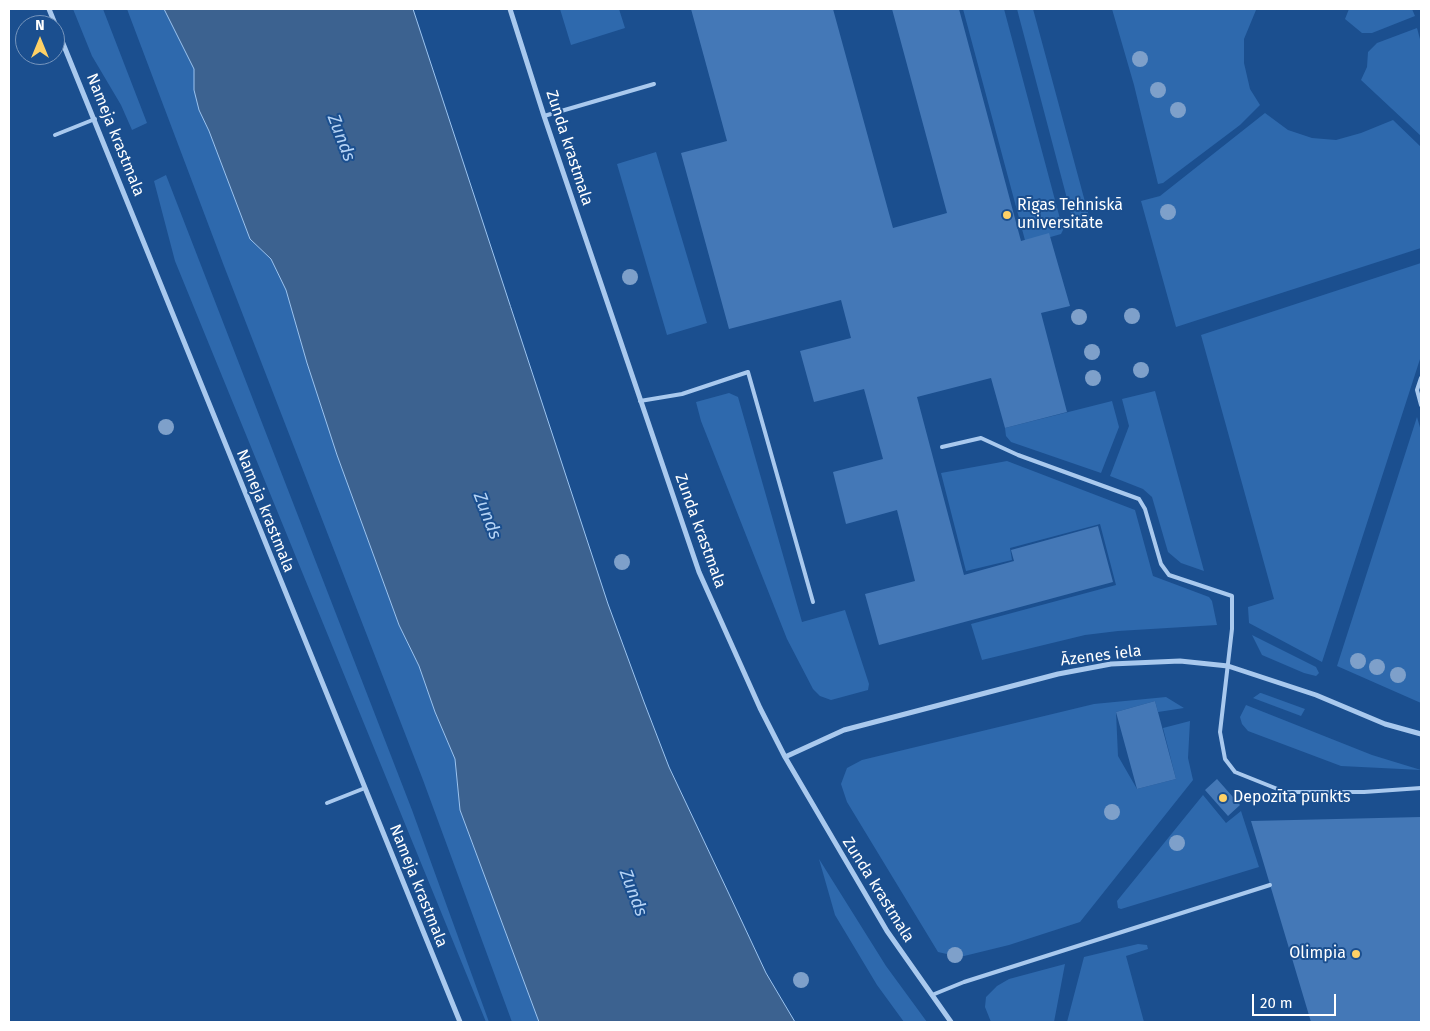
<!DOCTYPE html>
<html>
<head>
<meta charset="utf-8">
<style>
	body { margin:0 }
	#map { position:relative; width:1430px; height:1031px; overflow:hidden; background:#1b4f8f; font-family:"Fira Sans",sans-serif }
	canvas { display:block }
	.frame { position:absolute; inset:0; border:10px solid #fff; pointer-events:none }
	.north { position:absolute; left:15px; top:15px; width:50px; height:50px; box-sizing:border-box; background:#1b4f8f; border:1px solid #7695bc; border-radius:50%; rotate:0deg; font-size:14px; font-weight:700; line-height:20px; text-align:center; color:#fff }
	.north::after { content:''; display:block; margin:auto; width:18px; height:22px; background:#ffd166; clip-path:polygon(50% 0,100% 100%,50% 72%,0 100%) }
	.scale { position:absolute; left:1252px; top:994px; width:84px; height:22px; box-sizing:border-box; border:2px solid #fff; border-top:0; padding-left:6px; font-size:15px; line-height:18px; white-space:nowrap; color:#fff; -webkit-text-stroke:4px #1b4f8f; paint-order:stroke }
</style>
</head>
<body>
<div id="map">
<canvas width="1430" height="1031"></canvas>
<div class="frame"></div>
<div class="north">N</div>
<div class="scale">20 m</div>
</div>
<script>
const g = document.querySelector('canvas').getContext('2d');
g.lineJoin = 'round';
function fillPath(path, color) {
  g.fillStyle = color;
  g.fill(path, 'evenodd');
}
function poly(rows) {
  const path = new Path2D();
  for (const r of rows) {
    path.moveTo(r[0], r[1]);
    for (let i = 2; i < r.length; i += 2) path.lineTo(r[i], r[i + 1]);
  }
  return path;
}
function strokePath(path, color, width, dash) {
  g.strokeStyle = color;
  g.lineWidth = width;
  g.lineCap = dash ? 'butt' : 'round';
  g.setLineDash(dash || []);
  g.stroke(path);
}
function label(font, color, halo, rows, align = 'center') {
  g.font = font + ' "Fira Sans",sans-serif';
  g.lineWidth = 4;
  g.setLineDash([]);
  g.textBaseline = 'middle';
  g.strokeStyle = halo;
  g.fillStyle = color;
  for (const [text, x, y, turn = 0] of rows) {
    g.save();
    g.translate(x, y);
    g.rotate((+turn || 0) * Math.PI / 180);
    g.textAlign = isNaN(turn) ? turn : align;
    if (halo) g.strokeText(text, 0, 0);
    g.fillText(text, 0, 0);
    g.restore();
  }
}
fillPath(poly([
	[73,9,103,9,147,123,132,130,121,105,92,56],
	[127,9,164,9,194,69,194,90,199,110,209,131,250,239,271,259,286,290,307,363,337,455,399,625,419,666,435,712,455,759,460,810,539,1022,512,1022,423,780,224,266],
	[560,9,619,9,625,28,571,45],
	[963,9,1004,9,1063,230,1061,234,1026,244],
	[1017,9,1033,9,1091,224,1075,229],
	[1112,9,1256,10,1244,39,1244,63,1250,89,1260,105,1240,125,1163,183,1158,184,1134,85],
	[1349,9,1412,9,1415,16,1372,33,1362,33,1345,19],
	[1417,28,1421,43,1421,136,1361,80,1367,67,1368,52,1377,43],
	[1265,113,1288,130,1312,138,1336,140,1361,133,1393,120,1421,147,1421,248,1176,327,1141,201,1160,196],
	[656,152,707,323,667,335,617,164],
	[166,175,412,810,489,1022,486,1022,175,261,154,181],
	[1421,263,1421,356,1322,662,1249,623,1248,607,1274,599,1201,335],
	[1155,391,1204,571,1181,563,1168,552,1152,497,1143,489,1110,476,1129,426,1122,399],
	[729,393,738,397,802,622,845,610,869,684,868,690,831,700,820,696,813,689,787,639,701,421,696,402],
	[1112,401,1119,427,1101,473,1011,442,1006,436,1005,428],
	[1417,417,1421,431,1421,703,1337,666],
	[1007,461,1135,510,1153,576,1209,597,1212,601,1217,625,1118,631,1085,635,982,660,971,624,1116,585,1100,524,1010,548,1012,560,966,571,941,473],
	[1252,635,1316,667,1319,673,1316,676,1304,673,1262,655],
	[1260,693,1261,693,1305,709,1301,716,1253,698],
	[1166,697,1184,708,1158,712,1155,701,1116,712,1118,756,1137,789,1176,779,1163,728,1190,721,1188,758,1193,780,1080,922,1009,945,960,957,938,952,847,802,841,784,847,768,862,760,1094,704],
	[1246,705,1372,755,1421,770,1341,766,1248,731,1242,724,1240,717],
	[1203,795,1226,823,1241,811,1259,867,1121,909,1118,908,1117,901],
	[819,859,886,966,927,1022,904,1022,877,985,835,915],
	[1138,944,1147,945,1148,949,1126,956,1144,1022,1067,1022,1084,957],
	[1065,964,1054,1022,991,1022,985,1007,986,997,997,986,1009,979]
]), '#2e69ad');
const water = poly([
	[164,9,413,9,608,604,644,702,669,767,729,894,766,973,795,1022,539,1022,460,810,455,759,435,712,419,666,399,625,337,455,307,363,286,290,271,259,250,239,209,131,199,110,194,90,194,69,164,9]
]);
fillPath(water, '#3c6290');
strokePath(water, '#9cc4f0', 1);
fillPath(poly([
	[691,9,833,9,893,228,947,213,892,9,959,9,1021,241,1049,233,1070,306,1041,313,1067,412,1005,428,991,378,917,397,964,575,1014,561,1011,550,1098,526,1113,582,879,645,865,594,915,581,897,510,846,524,833,472,883,459,864,389,814,402,800,351,851,338,841,300,729,329,681,153,727,141],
	[1155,701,1176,779,1137,789,1116,712],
	[1217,779,1240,805,1228,816,1205,790],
	[1421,817,1421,1022,1311,1022,1251,821]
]), '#4478b7');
strokePath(poly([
	[544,116,654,84],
	[55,135,95,119],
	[1421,378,1417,390,1421,405],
	[640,401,682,394,748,372,813,602],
	[942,447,981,438,1018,455,1139,499,1145,509,1161,564,1169,575,1232,596,1232,629,1220,732,1225,759,1235,772,1285,792,1364,792,1421,788],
	[327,803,365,788],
	[932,995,964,982,1270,885]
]), '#a9c9ee', 4);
strokePath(poly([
	[49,9,460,1022],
	[510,9,544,116,699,572,760,708,785,757,887,931,951,1022],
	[785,757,844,730,1058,674,1111,664,1180,661,1228,666,1316,695,1385,724,1421,734]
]), '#a9c9ee', 5);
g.fillStyle = '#7ea0ca';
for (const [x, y] of [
	[1140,59],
	[1158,90],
	[1178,110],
	[1168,212],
	[630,277],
	[1132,316],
	[1079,317],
	[1092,352],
	[1141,370],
	[1093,378],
	[166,427],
	[622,562],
	[1358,661],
	[1377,667],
	[1398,675],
	[1112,812],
	[1177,843],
	[955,955],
	[801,980]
]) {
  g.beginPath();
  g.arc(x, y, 8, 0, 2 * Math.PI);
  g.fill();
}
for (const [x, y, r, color] of [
	[1007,215,5,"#ffd166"],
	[1223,798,5,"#ffd166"],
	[1356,954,5,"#ffd166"]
]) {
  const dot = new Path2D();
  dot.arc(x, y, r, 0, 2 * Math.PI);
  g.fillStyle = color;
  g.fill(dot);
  strokePath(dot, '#1b4f8f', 2);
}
label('16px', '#fff', '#1b4f8f', [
	["Nameja krastmala",115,135,68],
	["Zunda krastmala",569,148,72],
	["Nameja krastmala",265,511,68],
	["Zunda krastmala",700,531,70],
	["Āzenes iela",1101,656,-7],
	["Nameja krastmala",418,886,68],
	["Zunda krastmala",878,890,58]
]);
label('16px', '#fff', '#1b4f8f', [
	["Rīgas Tehniskā",1017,206],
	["universitāte",1017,224],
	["Depozīta punkts",1233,798],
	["Olimpia",1346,954,"right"]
], 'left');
label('italic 18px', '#b5d3f5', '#1b4f8f', [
	["Zunds",341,138,69],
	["Zunds",487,516,69],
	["Zunds",633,893,69]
]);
</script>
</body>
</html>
